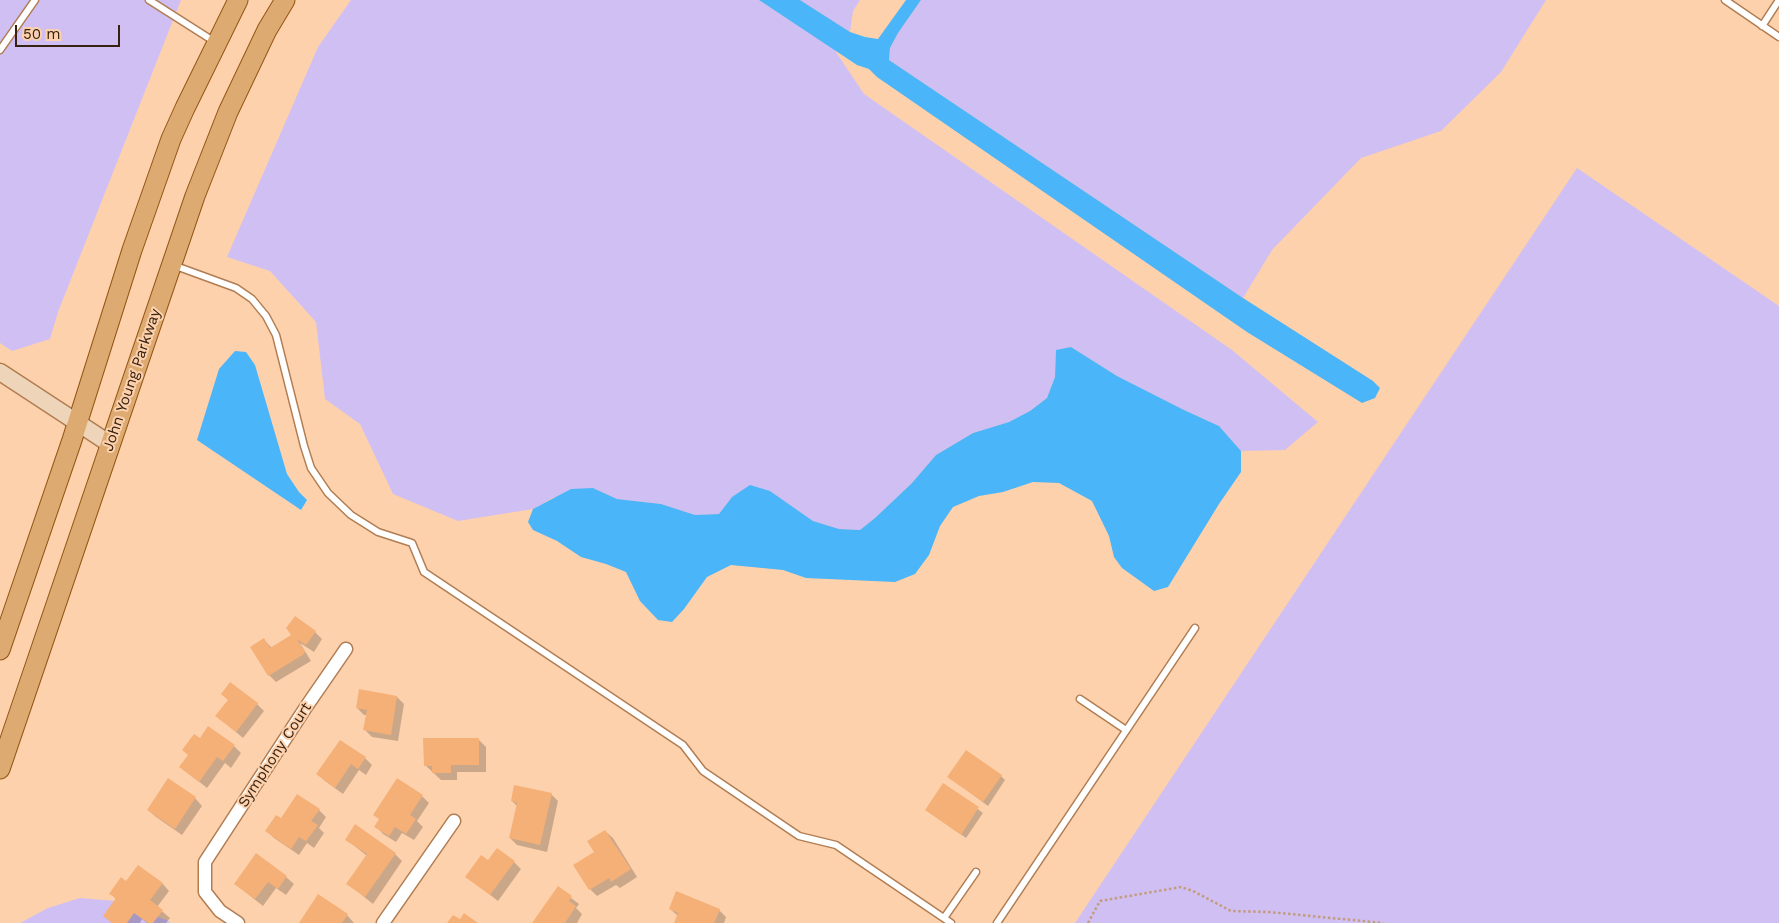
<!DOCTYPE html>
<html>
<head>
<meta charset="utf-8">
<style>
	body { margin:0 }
	#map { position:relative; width:1779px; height:923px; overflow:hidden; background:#fed1ad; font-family:"Work Sans",sans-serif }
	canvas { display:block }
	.scale { position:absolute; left:15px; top:25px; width:105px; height:22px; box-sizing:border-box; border:2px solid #372210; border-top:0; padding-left:6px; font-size:15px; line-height:18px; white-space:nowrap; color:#372210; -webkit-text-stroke:4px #fed1ad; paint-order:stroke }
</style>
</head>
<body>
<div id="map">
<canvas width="1779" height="923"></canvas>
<div class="scale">50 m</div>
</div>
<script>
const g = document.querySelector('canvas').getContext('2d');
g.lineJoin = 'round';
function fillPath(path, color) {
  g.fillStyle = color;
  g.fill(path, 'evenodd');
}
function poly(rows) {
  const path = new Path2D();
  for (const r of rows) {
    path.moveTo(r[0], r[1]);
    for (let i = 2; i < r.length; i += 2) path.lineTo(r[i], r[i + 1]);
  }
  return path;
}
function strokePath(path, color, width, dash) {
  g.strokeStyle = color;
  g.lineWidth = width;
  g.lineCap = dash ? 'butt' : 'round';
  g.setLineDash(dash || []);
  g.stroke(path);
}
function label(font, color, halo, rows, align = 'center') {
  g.font = font + ' "Work Sans",sans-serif';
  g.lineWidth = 4;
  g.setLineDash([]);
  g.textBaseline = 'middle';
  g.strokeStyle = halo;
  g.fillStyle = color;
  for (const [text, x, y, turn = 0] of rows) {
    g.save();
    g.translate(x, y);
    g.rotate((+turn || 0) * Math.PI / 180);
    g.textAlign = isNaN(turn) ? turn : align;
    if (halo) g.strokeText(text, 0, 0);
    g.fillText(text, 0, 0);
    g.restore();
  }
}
fillPath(poly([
	[0,0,181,0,58,312,50,339,12,351,0,343],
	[351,0,759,0,834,49,864,94,1232,350,1318,422,1285,450,1241,451,1219,426,1184,410,1117,376,1071,347,1056,351,1055,377,1047,398,1030,411,1009,422,973,433,936,455,912,483,875,518,860,530,839,529,813,521,770,491,732,497,719,514,695,515,661,504,617,499,593,488,553,498,533,509,458,521,393,494,360,424,325,399,316,322,270,271,227,257,318,47],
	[800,0,860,0,853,11,850,32],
	[921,0,1546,0,1501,72,1441,131,1361,158,1272,250,1243,298,889,60,890,48,898,33],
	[1577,168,1779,306,1779,923,1075,923],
	[80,898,116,901,169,921,170,923,20,923,48,908]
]), '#d0bff3');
fillPath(poly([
	[759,0,800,0,850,32,865,37,878,39,906,0,921,0,898,33,890,48,889,60,1243,298,1373,381,1380,388,1375,398,1362,403,1247,332,877,77,869,69,857,65],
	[1071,347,1117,376,1184,410,1219,426,1241,451,1241,472,1219,504,1168,587,1154,591,1122,568,1114,557,1109,536,1092,501,1059,483,1033,482,1003,492,979,496,953,507,940,526,929,555,915,574,895,582,806,578,783,570,731,565,707,577,684,609,672,622,658,620,640,601,626,572,606,564,581,557,557,541,533,530,528,522,533,509,571,489,593,488,617,499,661,504,695,515,719,514,732,497,750,485,770,491,813,521,839,529,860,530,875,518,912,483,936,455,973,433,1009,422,1030,411,1047,398,1055,377,1056,350],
	[235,351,246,352,255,365,287,474,299,492,307,500,301,510,197,440,219,369]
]), '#4ab5f8');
fillPath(poly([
	[315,632,322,639,314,652,300,643,311,661,276,682,269,675,264,640,272,648],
	[397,697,404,704,398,741,372,737,365,730,367,715,364,715,357,708],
	[257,704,264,711,243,738,217,716],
	[478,739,486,747,486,772,457,772,457,780,441,780,425,765],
	[200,740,234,746,241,753,231,768,225,763,207,788,181,767],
	[365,758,372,765,366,775,359,770,343,794,325,781,318,774],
	[1001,776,1005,780,988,806,949,777],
	[944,784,983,813,966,838,927,810],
	[551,794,558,801,547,852,517,845,510,838,517,806,512,801],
	[422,796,429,803,417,821,423,827,414,840,402,833,396,842,383,834,376,826],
	[195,798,202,806,182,835,156,817,148,810],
	[319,810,326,817,319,828,324,833,314,848,307,843,299,855,274,838,267,831],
	[605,831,613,838,637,877,620,888,616,885,597,896,590,889,596,852],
	[346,839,395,854,402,861,373,904,348,884,367,856],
	[488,862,514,862,521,869,498,901,467,877],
	[286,877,294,884,286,895,276,888,263,906,235,884],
	[127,882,162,883,169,891,157,907,170,918,166,923,147,923,142,919,140,923,112,923,104,916,116,899,111,894],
	[558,888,579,904,576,908,582,914,577,923,533,923],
	[670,909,719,910,726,917,724,923,675,923,678,916],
	[347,915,354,923,300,923]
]), '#0003');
fillPath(poly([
	[295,616,316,631,306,645,297,639,305,652,304,654,268,676,250,647,264,638,270,648,291,635,286,628],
	[230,682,258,703,236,732,215,716,228,700,221,694],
	[359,689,397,696,391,735,363,730,367,710,356,708],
	[208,726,235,745,223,761,217,757,199,782,179,767,188,755,182,750,194,734,200,738],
	[423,738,479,738,479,765,451,765,451,773,432,773,432,766,424,766],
	[340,740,366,757,358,769,351,764,335,788,316,774],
	[966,750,1002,775,983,802,947,777],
	[168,778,196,797,175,829,147,810],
	[397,778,423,795,410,815,416,819,406,834,395,827,389,836,374,827,379,819,373,815],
	[943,783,979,807,961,835,925,810],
	[514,785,552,793,540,845,509,838,517,803,511,801],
	[297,794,320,809,311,821,318,825,306,841,299,837,291,849,265,831,276,815,281,818],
	[355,824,396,853,365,897,346,884,367,854,345,840],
	[605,830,631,869,611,882,609,878,589,890,573,865,594,852,587,841],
	[497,848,515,861,490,895,465,877,481,855,488,860],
	[256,853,287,876,278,889,268,882,255,899,234,884],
	[138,865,163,883,150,900,163,910,153,923,148,923,134,913,127,923,112,923,103,916,116,898,109,894,121,877,126,881],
	[558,886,572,896,569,901,576,906,565,923,532,923],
	[676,891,720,909,714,923,674,923,678,913,669,909],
	[318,894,348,914,342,923,299,923],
	[464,913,478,923,447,923,453,915,460,919]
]), '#f5b077');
const lane = poly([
	[149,0,215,42],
	[1725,0,1779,37],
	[1762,26,1779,0],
	[0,50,35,0],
	[173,265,236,288,252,299,266,316,276,335,304,446,311,468,328,493,351,515,378,532,412,543,424,572,683,745,703,771,799,836,836,845,951,923],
	[1080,699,1126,730],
	[944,918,976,872],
	[997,923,1195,628]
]);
const street = poly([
	[238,923,220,911,205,892,205,862,306,707,346,649],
	[383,923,454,821]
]);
const secondary = poly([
	[0,372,110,444]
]);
const primary = poly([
	[0,650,72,440,132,250,171,139,185,108,238,0],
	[0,769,195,196,228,112,267,30,285,0]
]);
strokePath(lane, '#b17d52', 9);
strokePath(street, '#b17d52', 15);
strokePath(secondary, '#b17d52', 19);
strokePath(primary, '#945513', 21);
strokePath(poly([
	[1088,923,1100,901,1181,887,1193,891,1231,911,1269,912,1383,923]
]), '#c29c7d', 2.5, [2.5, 2.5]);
strokePath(lane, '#fff', 6);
strokePath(street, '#fff', 12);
strokePath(secondary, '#eed4b8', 16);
strokePath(primary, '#ddaa72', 19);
label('15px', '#372210', '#fed1ad', [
	["John Young Parkway",132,380,-71],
	["Symphony Court",275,755,-57]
]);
</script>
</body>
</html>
